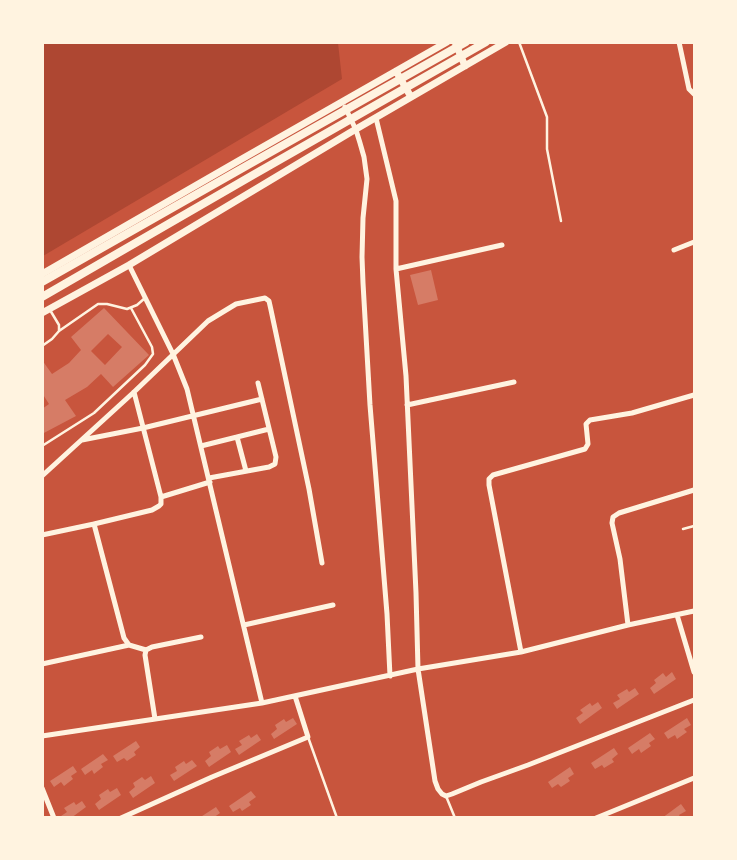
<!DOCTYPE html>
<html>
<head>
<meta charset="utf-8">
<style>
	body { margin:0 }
	#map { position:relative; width:737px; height:860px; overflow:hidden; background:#c8553d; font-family:Bitter,serif }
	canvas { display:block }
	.frame { position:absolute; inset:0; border:44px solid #fff3e0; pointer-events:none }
</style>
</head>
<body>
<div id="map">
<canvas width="737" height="860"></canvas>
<div class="frame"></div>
</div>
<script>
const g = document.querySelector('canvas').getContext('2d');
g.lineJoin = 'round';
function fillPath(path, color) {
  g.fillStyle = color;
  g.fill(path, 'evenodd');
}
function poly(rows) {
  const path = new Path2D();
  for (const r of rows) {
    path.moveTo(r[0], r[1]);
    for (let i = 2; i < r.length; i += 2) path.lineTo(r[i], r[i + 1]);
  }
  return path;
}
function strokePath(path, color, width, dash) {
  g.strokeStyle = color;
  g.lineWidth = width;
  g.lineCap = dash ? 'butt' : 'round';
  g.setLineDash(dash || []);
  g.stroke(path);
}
fillPath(poly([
	[42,43,338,43,342,79,43,256]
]), '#ae4732');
fillPath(poly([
	[431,270,438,300,418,305,410,275],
	[104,308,149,355,113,387,101,374,87,387,65,400,76,416,42,434,42,409,49,404,42,393,42,360,52,374,69,363,81,350,71,337],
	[108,334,122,347,105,365,91,351],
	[672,672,676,679,654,694,650,688,656,683,654,680,663,673,666,677],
	[635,688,639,694,617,709,613,703,620,699,617,695,627,689,629,692],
	[598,702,602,708,580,724,576,718,583,713,580,710,590,703,592,706],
	[293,718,297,724,274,739,271,734,277,729,275,725,284,719,286,722],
	[687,718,691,725,684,729,687,732,677,739,675,735,668,739,664,733],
	[650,733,655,739,649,743,651,746,641,753,639,749,632,754,628,748],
	[257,734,261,740,239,755,235,749,242,745,239,741,249,735,251,738],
	[136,741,140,747,134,752,136,755,127,761,124,758,117,762,113,756],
	[227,745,231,752,209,767,205,761,211,756,209,752,218,746,220,749],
	[614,748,618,754,612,759,614,762,604,768,602,765,595,769,591,763],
	[103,754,108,760,101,764,103,767,94,774,92,770,85,775,81,769],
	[192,760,197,766,174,781,170,775,177,771,175,767,184,761,186,764],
	[73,766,77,772,71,776,73,779,64,786,61,782,54,787,50,781],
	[570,767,574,774,568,778,570,781,561,787,558,784,552,788,548,782],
	[151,776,155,783,133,798,129,792,135,787,133,783,142,777,145,780],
	[117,788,121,795,99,810,95,804,101,799,99,795,108,789,110,792],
	[251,791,256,797,249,802,251,805,242,811,240,808,233,812,229,806],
	[82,801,86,807,71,818,58,818,67,812,64,808,74,802,76,805],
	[681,804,686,811,679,815,681,818,662,818],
	[216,807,220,813,213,818,199,818]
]), '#d67c66');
strokePath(poly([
	[519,42,547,117,547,149,561,221],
	[59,331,98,304,107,304,127,309,137,305,145,298],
	[42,346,52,339,59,331,59,325,50,310],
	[42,446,94,413,145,365,153,354,152,347,131,308],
	[683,529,694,526],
	[308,737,337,818],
	[446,796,455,818]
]), '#fff3e0', 2.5);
strokePath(poly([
	[679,42,689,89,694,94],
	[345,107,356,130,360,143,364,157,367,179,363,218,362,257,363,283,370,405,387,614,390,676],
	[376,118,396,201,396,269,406,376,416,593,418,669,435,781,438,789,442,794,446,796,452,794,481,782,528,765,694,700],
	[674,250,694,242],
	[129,265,173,354,187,389,262,703],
	[396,269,502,245],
	[407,405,514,382],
	[237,437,246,471],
	[82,440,143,428,262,399],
	[201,446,269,429],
	[42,476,134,392,208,321,236,304,265,298,269,301,271,310,309,489,322,563],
	[209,478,269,467,275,464,276,457,258,383],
	[161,497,210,482],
	[94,524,124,638,129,645,146,650],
	[42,535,94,524,152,510,159,506,161,504,161,497,134,392],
	[677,615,694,672],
	[244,625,333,605],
	[628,625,620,559,612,523,613,517,619,513,694,490],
	[521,652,489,485,489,479,493,475,585,449,588,444,586,424,590,420,632,413,694,395],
	[42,664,129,645],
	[155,719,145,655,146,650,152,647,201,637],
	[42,736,262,703,418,669,521,652,628,625,694,611],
	[42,788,54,818],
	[121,818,212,777,308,737,295,696],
	[596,818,694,778]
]), '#fff3e0', 5);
strokePath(poly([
	[455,42,465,66],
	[396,71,411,97],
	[42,274,240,160,447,42],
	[42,313,129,265,351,132,506,42]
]), '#fff3e0', 7);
strokePath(poly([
	[42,282,248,165,466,42],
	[42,297,253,175,486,42]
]), '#fff3e0', 8);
</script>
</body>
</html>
